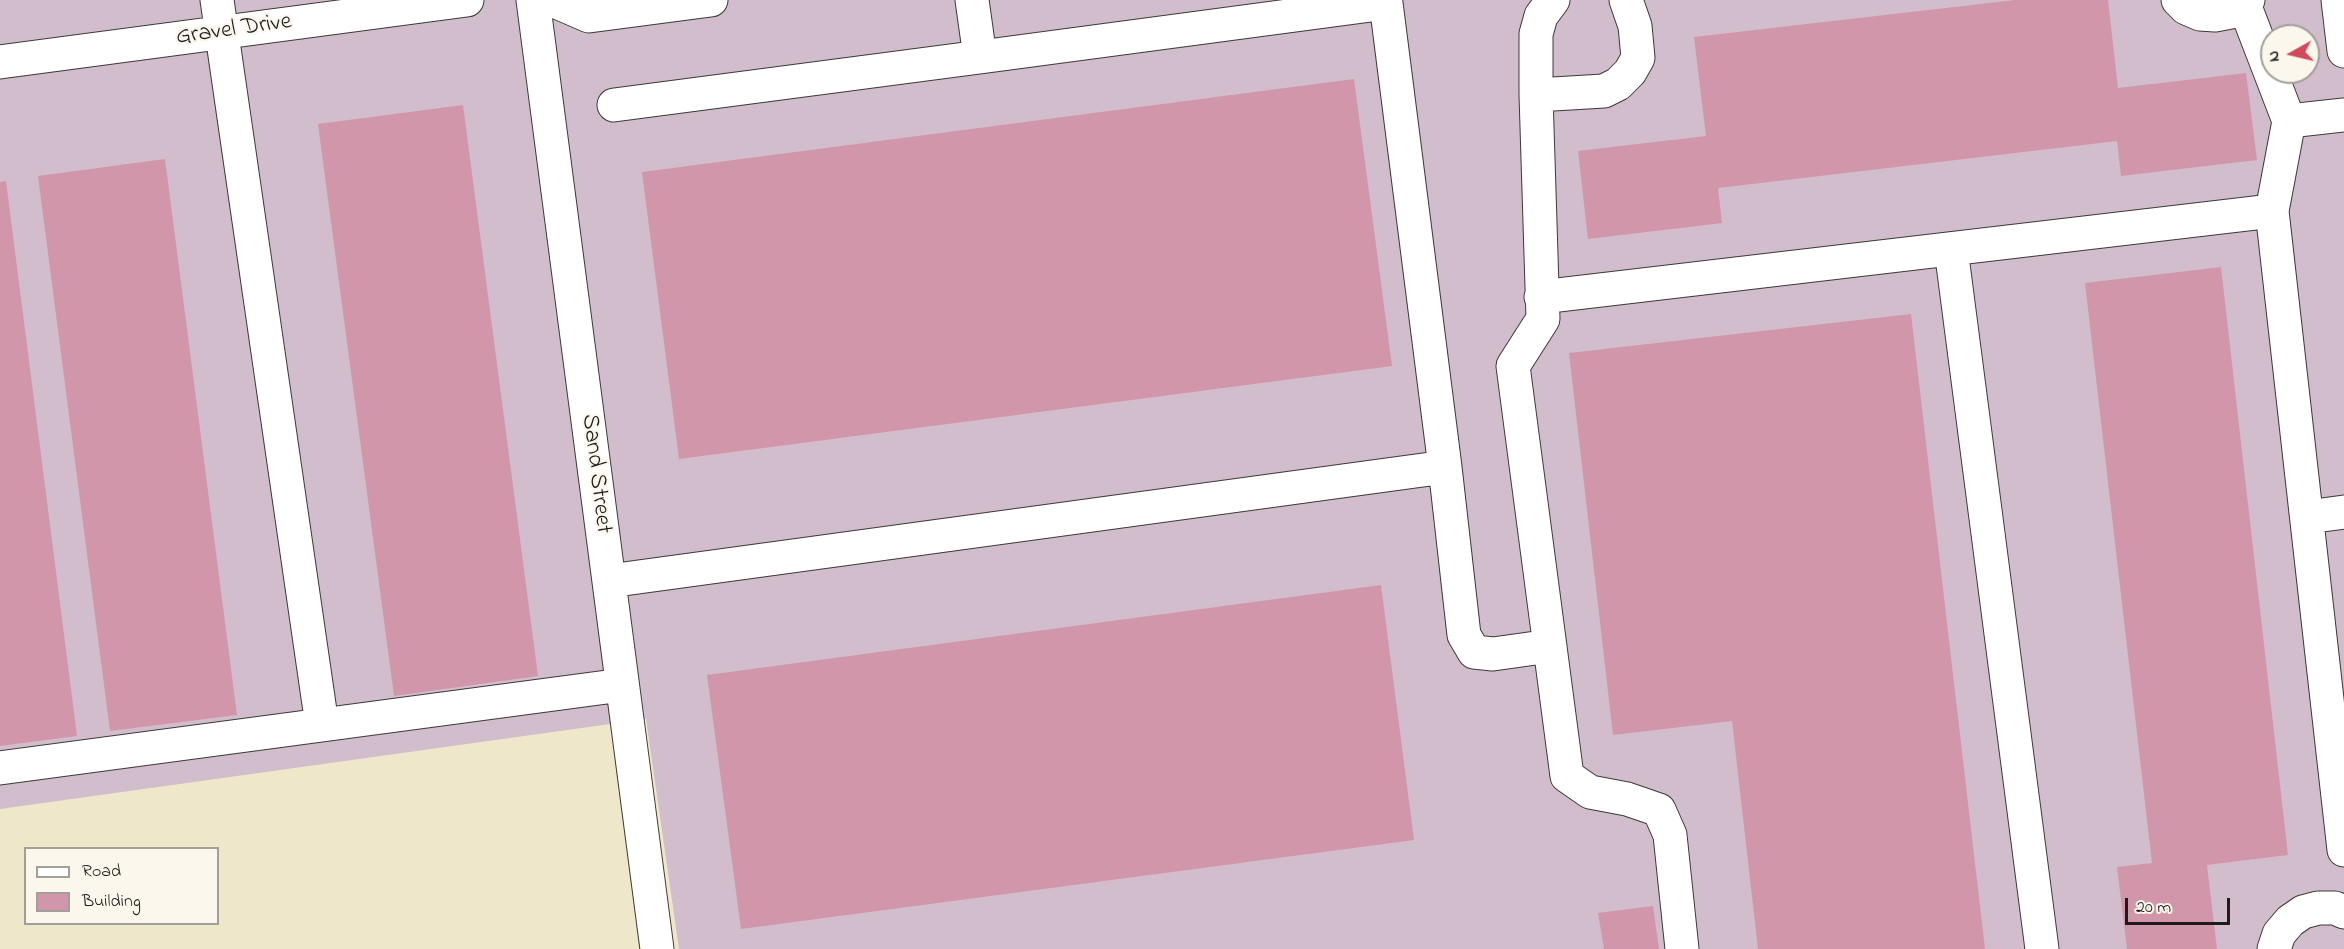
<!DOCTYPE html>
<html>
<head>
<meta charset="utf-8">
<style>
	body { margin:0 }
	#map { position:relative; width:2344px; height:949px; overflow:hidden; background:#eee7ca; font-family:"Indie Flower",sans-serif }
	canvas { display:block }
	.legend { position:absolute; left:24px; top:847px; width:195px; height:78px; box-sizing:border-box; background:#fbf7ec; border:2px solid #a29f99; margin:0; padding:8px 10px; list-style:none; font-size:18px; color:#1c1c1c }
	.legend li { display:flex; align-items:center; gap:12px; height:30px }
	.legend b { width:30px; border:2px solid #a29f99 }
	.north { position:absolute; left:2260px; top:24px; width:60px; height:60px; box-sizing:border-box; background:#fbf7ec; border:2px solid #a29f99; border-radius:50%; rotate:262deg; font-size:16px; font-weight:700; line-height:24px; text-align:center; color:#1c1c1c }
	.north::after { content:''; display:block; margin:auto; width:21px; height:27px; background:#d1495b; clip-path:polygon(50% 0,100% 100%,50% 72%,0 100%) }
	.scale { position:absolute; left:2125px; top:898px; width:105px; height:27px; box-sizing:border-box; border:3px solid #1c1c1c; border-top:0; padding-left:8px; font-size:18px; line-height:21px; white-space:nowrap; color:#1c1c1c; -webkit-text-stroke:4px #fbf7ec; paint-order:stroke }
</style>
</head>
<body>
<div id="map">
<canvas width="2344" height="949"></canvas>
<ul class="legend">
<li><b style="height:8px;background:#fff"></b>Road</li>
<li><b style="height:16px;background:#d296aa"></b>Building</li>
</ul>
<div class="north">N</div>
<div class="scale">20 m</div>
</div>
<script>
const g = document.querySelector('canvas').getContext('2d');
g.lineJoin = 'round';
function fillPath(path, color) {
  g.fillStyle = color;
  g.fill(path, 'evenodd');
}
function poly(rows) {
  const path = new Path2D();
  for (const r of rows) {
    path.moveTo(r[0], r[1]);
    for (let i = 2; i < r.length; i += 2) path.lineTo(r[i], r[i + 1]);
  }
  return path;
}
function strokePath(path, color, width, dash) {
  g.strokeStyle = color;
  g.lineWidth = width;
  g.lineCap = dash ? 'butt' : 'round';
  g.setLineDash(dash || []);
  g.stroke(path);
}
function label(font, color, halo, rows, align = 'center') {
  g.font = font + ' "Indie Flower",sans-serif';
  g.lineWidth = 4.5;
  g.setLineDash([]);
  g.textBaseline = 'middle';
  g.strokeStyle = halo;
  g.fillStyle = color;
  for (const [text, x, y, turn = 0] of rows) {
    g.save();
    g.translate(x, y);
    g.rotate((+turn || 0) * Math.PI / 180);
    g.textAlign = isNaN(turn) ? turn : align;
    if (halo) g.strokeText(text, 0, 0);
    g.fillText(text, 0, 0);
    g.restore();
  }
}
fillPath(poly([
	[0,0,2344,0,2344,949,679,949,646,719,0,809],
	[2272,36,2308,36,2308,72,2272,72]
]), '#d1bdcc');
fillPath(poly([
	[2015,0,2108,0,2118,88,2246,73,2257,160,2121,176,2117,141,1718,188,1722,223,1588,239,1578,151,1706,136,1694,37],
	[1354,79,1392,366,679,459,642,172],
	[463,105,538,676,394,696,318,124],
	[165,159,237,715,110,731,38,176],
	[6,181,77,736,0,746,0,182],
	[2221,267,2288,855,2207,865,2217,949,2127,949,2117,867,2152,863,2085,283],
	[1911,314,1985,949,1758,949,1732,721,1613,735,1569,353],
	[1381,585,1414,840,741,929,707,675],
	[1653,906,1659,949,1604,949,1598,913]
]), '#d296aa');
const minor = poly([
	[217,0,322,725],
	[533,0,657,949],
	[552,0,589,16,711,0],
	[972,0,980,57,1386,3,1445,467,1464,635,1474,652,1493,654,1550,646],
	[1553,0,1541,16,1536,34,1536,95,1604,91,1618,84,1630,72,1638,58,1635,26,1626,0],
	[2178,0,2186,8,2200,14,2215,15,2231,12,2248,0],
	[2338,0,2344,51],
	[2244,4,2289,121,2344,115],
	[0,62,467,0],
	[1536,95,1543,319,1513,366,1567,776,1590,792,1627,799,1659,810,1670,835,1682,949],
	[614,105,980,57],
	[2272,211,2289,121],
	[1951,249,2042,949],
	[1541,297,2272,211,2344,850],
	[2307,517,2344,512],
	[609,581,1445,467],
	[0,768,622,685],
	[2274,949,2279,934,2290,921,2303,912,2318,908,2335,908,2344,912]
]);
strokePath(minor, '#3c3a36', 35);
strokePath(minor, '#fff', 33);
label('24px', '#1c1c1c', '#fbf7ec', [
	["Gravel Drive",234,31,-8],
	["Sand Street",595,474,83]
]);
</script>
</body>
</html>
